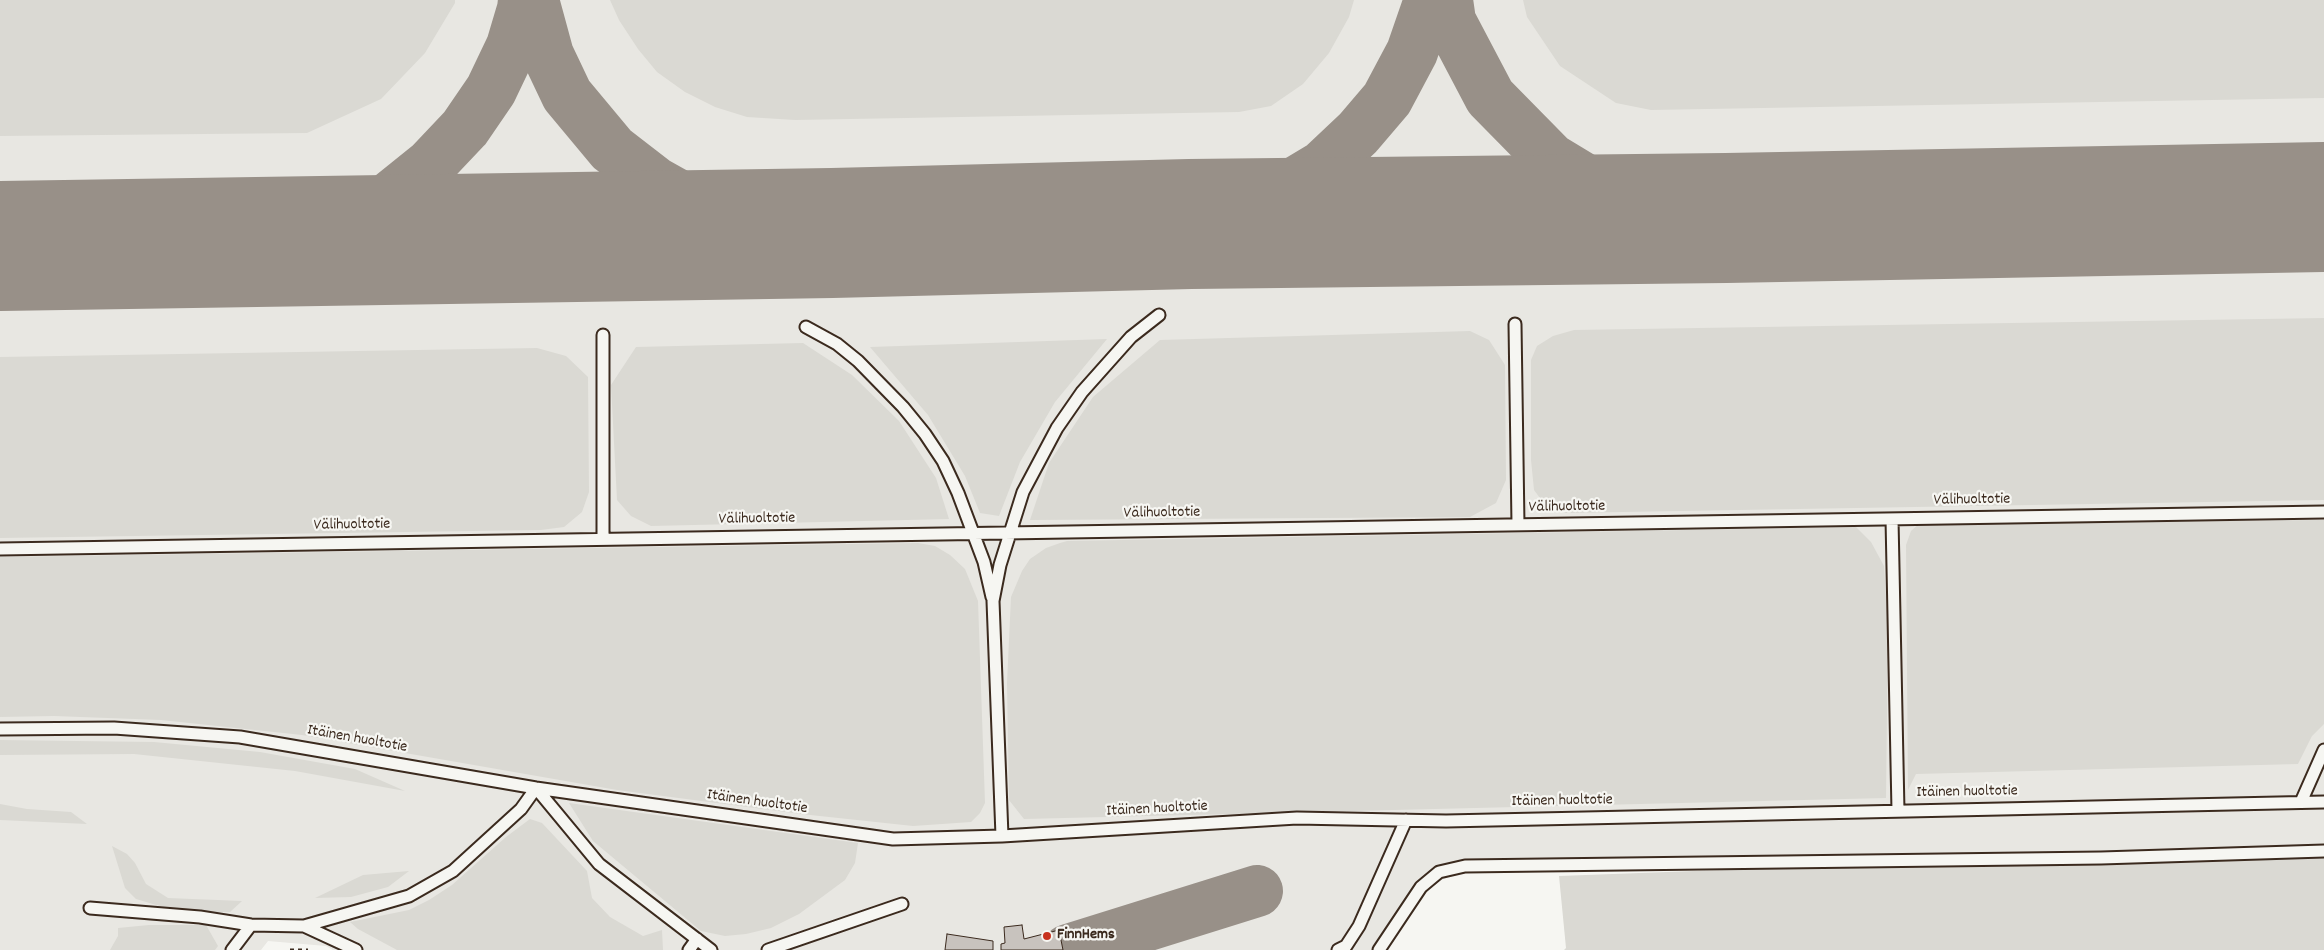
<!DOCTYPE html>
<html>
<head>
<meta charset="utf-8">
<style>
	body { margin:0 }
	canvas { display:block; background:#f6f6f2 }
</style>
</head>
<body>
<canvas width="2324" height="950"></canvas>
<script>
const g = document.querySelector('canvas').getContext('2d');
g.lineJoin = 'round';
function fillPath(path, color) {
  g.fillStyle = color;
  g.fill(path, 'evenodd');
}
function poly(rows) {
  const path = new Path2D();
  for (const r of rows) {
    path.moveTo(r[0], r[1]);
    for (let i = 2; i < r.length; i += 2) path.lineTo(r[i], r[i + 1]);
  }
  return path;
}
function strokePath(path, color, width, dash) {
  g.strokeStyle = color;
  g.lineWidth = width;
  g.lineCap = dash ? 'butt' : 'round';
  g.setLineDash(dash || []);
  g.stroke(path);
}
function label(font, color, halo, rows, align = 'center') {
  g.font = font + ' Dekko,sans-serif';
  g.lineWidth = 4.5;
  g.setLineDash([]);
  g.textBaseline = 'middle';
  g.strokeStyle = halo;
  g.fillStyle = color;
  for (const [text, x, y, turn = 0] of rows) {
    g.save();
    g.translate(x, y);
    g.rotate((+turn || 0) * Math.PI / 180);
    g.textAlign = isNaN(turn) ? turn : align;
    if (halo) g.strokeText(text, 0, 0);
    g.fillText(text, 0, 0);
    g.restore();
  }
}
fillPath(poly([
	[0,0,2324,0,2324,854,1459,873,1436,882,1424,894,1388,950,333,950,326,946,268,941,261,950,0,950]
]), '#e8e7e2');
fillPath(poly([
	[0,0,455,0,455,3,425,53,381,99,307,133,0,136],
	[610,0,1354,0,1349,17,1329,53,1303,84,1271,106,1239,112,795,120,747,117,715,107,685,92,657,72,638,49,619,20],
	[1523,0,2324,0,2324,98,1651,110,1616,103,1560,66,1527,17],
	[2324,318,2324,500,1564,513,1543,502,1534,490,1531,460,1531,360,1537,346,1553,336,1574,330],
	[1470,331,1489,340,1505,365,1506,480,1496,503,1470,517,1030,520,1049,463,1093,397,1160,340],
	[1107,339,1055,402,1020,462,999,516,980,513,965,476,928,415,870,347],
	[803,343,852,375,899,421,936,478,949,519,651,526,631,516,617,500,611,385,636,347],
	[537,348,566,356,588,377,589,492,582,512,564,527,541,530,0,538,0,357],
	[2324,520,2324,724,2312,736,2298,764,1916,774,1908,790,1906,545,1911,531,1920,523],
	[1856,527,1871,542,1884,566,1888,627,1886,798,1024,819,1009,800,1007,683,1011,597,1022,571,1030,559,1046,548,1060,543,1067,541],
	[918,543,935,546,950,555,965,569,978,601,985,803,980,813,971,822,913,826,801,814,617,790,302,735,161,720,54,716,0,717,0,557],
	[0,740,154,742,260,752,355,769,405,791,295,771,134,754,0,755],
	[569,803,858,843,855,863,845,880,799,914,771,928,746,934,725,936,701,931,593,841],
	[0,804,27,809,71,812,87,824,0,820],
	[530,819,542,823,587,871,592,898,610,917,643,936,662,930,663,950,397,950,358,929,350,922,409,910,429,900,452,885,506,837],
	[112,846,127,854,135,863,146,884,168,898,242,901,230,912,180,912,136,899,125,888],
	[2324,855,2324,950,1564,950,1566,948,1559,876,1830,866],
	[409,871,388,887,351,897,315,898,363,875],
	[149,925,206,925,218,946,215,950,110,950,118,936,118,928]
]), '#dad9d3');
strokePath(poly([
	[533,0,548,55,567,95,612,149,656,183,706,211,752,225,832,233],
	[1447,0,1450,21,1490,97,1551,159,1594,185,1665,209,1726,218],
	[1190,224,1245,208,1288,187,1323,166,1358,133,1387,99,1412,52,1430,0],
	[228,242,293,234,346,219,389,198,430,165,465,128,491,90,512,46,523,9,524,0],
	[1068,950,1257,891]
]), '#989088', 52);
strokePath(poly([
	[0,246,832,233,1190,224,1726,218,2324,207]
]), '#989088', 130);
const building = poly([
	[1022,925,1024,939,1059,930,1063,950,1001,950,1001,944,1005,943,1004,927,1022,925],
	[947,934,993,941,993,950,945,950,947,934]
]);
fillPath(building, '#c8c3be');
strokePath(building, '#3b2a1e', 1);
const service = poly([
	[1515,324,1518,525],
	[806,327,837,344,858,361,903,407,925,434,943,461,958,493,984,562,992,597],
	[603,335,603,538],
	[1892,519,1898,811],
	[0,549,2324,512],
	[0,729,114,728,240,737,536,788,893,839,1002,836,1297,818,1446,821,2324,802],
	[2301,802,2324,750],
	[1002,836,993,601,1000,565,1023,492,1057,428,1082,392,1131,337,1159,315],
	[90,908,200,917,251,925,304,926,356,950],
	[304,926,409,896,453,871,521,809,536,788,599,864,711,950],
	[232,950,251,925],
	[689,950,697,939],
	[768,950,902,904],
	[1338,950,1346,946,1359,926,1406,820],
	[1379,950,1421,887,1439,872,1465,866,2101,858,2324,851]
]);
strokePath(service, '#3b2a1e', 15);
strokePath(poly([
	[290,950,308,950]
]), '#3b2a1e', 3, [4, 4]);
strokePath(service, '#f6f6f2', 11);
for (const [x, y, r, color] of [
	[1047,936,5,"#c8321e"]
]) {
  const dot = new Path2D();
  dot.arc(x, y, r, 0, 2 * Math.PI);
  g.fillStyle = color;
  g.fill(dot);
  strokePath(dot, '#f6f6f2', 2);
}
label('16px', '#3b2a1e', '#f6f6f2', [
	["Välihuoltotie",1972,501,-1],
	["Välihuoltotie",1567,508,-1],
	["Välihuoltotie",1162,514,-1],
	["Välihuoltotie",757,520,-1],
	["Välihuoltotie",352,526,-1],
	["Itäinen huoltotie",357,740,10],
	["Itäinen huoltotie",1967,793,-1],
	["Itäinen huoltotie",1562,802,-1],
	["Itäinen huoltotie",757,803,8],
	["Itäinen huoltotie",1157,810,-3]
]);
label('bold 16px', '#3b2a1e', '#f6f6f2', [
	["FinnHems",1057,936]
], 'left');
</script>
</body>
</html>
